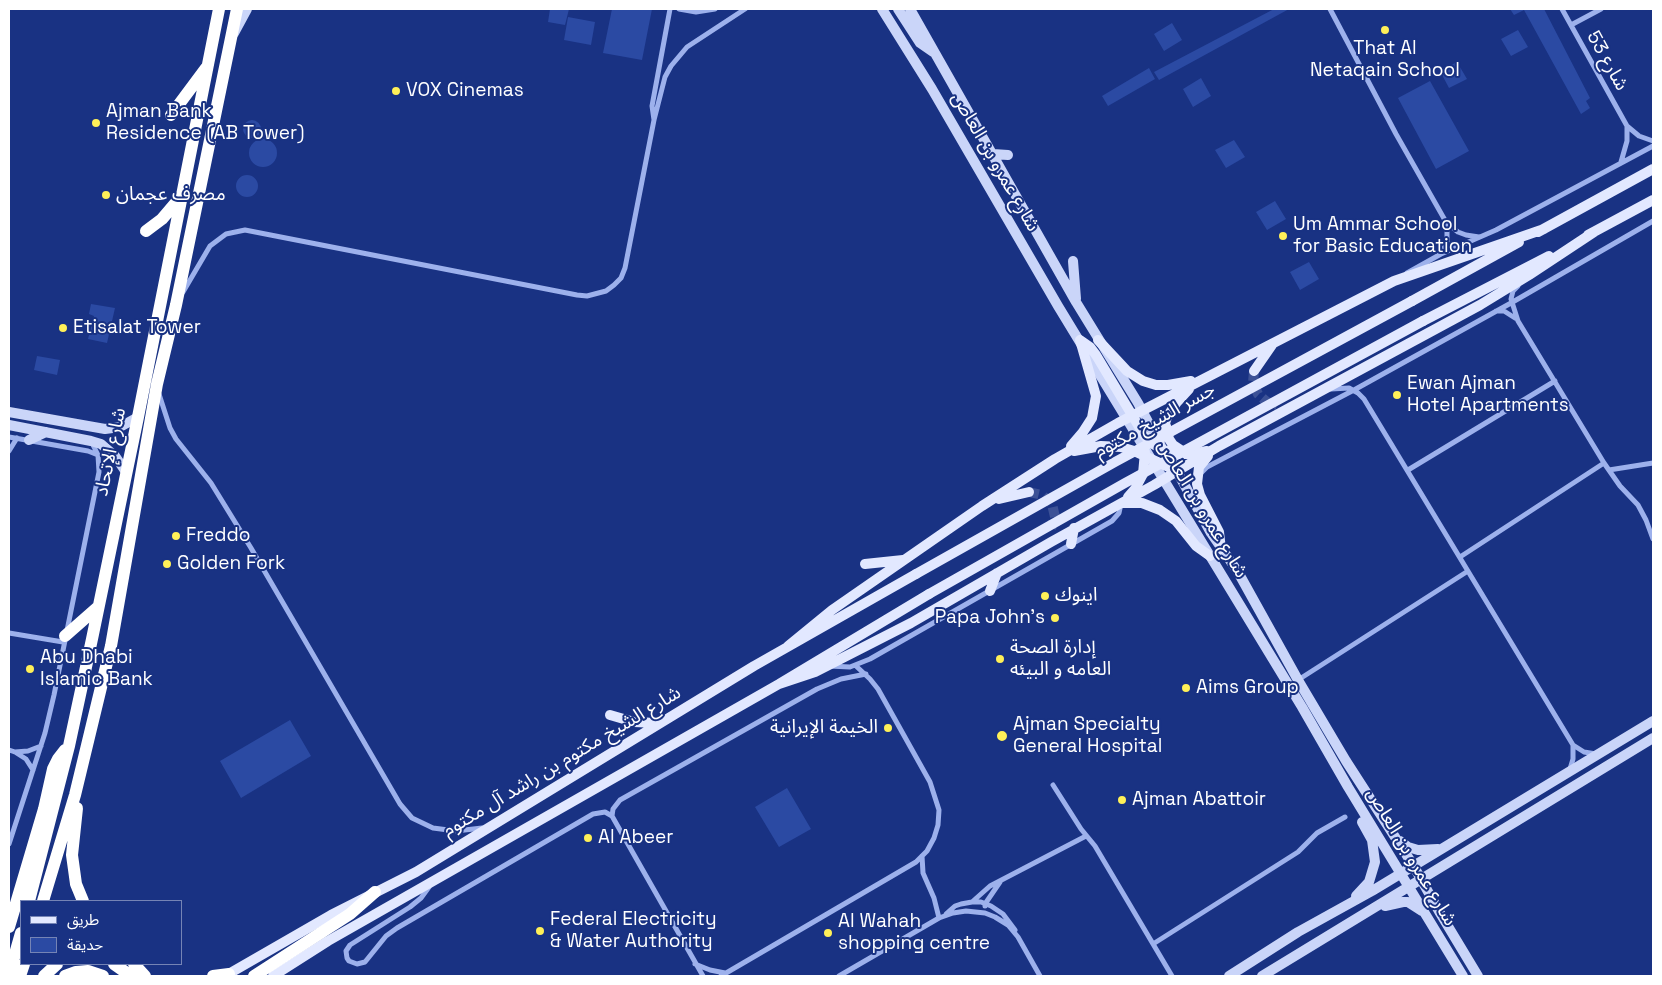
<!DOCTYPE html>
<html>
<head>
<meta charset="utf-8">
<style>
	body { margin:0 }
	#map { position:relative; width:1662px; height:985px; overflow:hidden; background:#193283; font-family:"Space Grotesk","Noto Sans Arabic",sans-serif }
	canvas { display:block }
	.frame { position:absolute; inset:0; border:10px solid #fff; pointer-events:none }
	.legend { position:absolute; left:20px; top:900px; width:162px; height:65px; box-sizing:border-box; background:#193283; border:1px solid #7584b5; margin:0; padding:6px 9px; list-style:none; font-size:15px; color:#fff }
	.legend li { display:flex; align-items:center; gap:10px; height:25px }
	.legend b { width:25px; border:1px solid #7584b5 }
</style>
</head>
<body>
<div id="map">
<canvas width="1662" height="985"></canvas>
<div class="frame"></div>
<ul class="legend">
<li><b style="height:6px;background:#e2e8ff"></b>طريق</li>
<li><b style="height:14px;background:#2b4aa3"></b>حديقة</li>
</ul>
</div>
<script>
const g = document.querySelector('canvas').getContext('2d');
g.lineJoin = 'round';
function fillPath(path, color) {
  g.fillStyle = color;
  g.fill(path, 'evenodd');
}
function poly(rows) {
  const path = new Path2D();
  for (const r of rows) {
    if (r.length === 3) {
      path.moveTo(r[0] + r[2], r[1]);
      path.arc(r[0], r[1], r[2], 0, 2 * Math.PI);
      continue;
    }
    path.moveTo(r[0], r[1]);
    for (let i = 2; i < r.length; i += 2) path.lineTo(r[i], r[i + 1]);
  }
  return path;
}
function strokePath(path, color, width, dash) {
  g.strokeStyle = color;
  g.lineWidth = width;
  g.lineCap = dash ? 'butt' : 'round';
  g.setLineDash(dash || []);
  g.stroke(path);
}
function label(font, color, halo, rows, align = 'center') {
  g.font = font + ' "Space Grotesk","Noto Sans Arabic",sans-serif';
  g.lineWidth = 4;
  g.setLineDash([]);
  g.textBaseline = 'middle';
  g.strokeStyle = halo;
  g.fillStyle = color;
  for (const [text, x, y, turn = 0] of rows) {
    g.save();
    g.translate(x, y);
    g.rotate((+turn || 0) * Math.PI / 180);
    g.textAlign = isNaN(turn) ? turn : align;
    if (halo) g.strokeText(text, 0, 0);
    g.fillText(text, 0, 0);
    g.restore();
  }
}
fillPath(poly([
	[550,9,569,9,565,25,548,22],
	[612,9,652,9,642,60,603,53],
	[1274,9,1289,9,1159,80,1154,72],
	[1510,9,1544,9,1590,98,1586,101,1590,108,1581,114,1524,10,1514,15],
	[568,17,595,22,591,45,564,40],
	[1172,23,1182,40,1164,51,1154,34],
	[1518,30,1528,47,1511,56,1501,39],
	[1457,62,1467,79,1449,88,1440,71],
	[1149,68,1155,79,1108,106,1102,96],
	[1201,78,1211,96,1193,107,1183,89],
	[1430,81,1469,151,1436,169,1398,98],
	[252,129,9],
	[263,153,14],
	[1234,140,1245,157,1226,168,1215,150],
	[247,186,11],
	[1275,201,1286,219,1267,230,1256,212],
	[1309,262,1319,279,1300,290,1290,272],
	[91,304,115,308,107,343,88,339,94,316,89,314],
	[37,356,60,360,57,375,34,370],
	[290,720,311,756,241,798,220,761],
	[787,788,811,829,779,847,755,807]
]), '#2b4aa3');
strokePath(poly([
	[1254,371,1253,383,1258,394,1267,402,1277,405],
	[1029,492,1042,495,1052,504,1055,517,1051,528]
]), '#3c5196', 10, [10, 5]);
strokePath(poly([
	[679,9,696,12,715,9],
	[1330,9,1396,134,1446,222,1447,228,1447,242,1441,254],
	[1562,9,1627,126,1639,136,1653,141],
	[1571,25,1601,9],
	[654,120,652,106,670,9],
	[1621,162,1627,141,1627,127],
	[1447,223,1458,232,1466,235,1479,237],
	[1407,273,1441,254,1496,230,1653,146],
	[1518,286,1513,291,1511,299,1518,321,1604,463,1620,486,1638,505,1646,520,1653,539],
	[183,292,210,246,226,234,245,230,577,295,587,296,606,291,614,285,621,278,625,268,654,120,665,77,671,66,687,47,745,9],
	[1496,311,1504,311,1515,318],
	[1331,389,1349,388,1358,393,1364,399,1573,745,1584,752,1596,754],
	[159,394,170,428,176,439,211,483,251,548,400,804,412,818,433,828,456,831,482,828],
	[9,437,88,451,98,455],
	[9,451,17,438],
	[1408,470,1555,381],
	[1609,470,1653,463],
	[1200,474,1207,467,1354,390,1511,303,1653,221],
	[1460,557,1604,463],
	[9,633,63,642],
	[829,666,850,667,870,659,1112,521,1119,513,1121,504],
	[1298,680,1468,571],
	[9,750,15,752,26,759,33,770],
	[15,752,28,751,41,746],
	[1570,769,1573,759,1573,745],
	[1053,785,1081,829,1095,846,1172,976],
	[612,816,613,809,620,800,817,689,841,679,866,674],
	[9,844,45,733,54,695,99,472,98,455,92,443],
	[922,856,923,873,934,898,939,918],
	[429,887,421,898,410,907,350,945,346,951,347,958,349,961,357,964,365,962,386,936,397,928,593,814,605,812,612,816,703,976],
	[972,902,990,886,1086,836],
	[985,906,985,904,1000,882],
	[946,914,955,906,961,904,972,902,981,902,991,906,1003,914,1015,930],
	[1153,944,1298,852,1317,833,1345,817],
	[695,964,710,970,725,973],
	[721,976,916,862,927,851,934,838,938,825,939,810,930,782,878,689,870,679,856,666],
	[839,976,939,918,953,913,966,911,985,913,995,917,1008,925,1018,937,1040,976]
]), '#9db1ec', 5);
strokePath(poly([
	[882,9,932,89,1058,306,1302,707,1348,787,1463,976],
	[898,9,920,43,933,52],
	[910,9,1076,302,1138,403,1161,446],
	[234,33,247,9],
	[993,154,1008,155],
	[1073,261,1076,299],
	[9,412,105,429,120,427,138,417],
	[9,425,91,441,101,444,115,456,126,472],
	[29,440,46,432],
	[1173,464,1211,533,1238,572,1298,680,1346,761,1413,865,1440,913,1478,976],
	[1400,841,1408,847,1418,850,1438,849],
	[1356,896,1369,882,1375,862,1372,840,1362,822],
	[1385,906,1403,902,1408,902,1422,911],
	[1229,976,1298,932,1372,891,1653,721],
	[1262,976,1653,738]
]), '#cad5f9', 10);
strokePath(poly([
	[1538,232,1653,169],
	[1588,235,1653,200],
	[1412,301,1519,242],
	[1423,321,1549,256],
	[1080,340,1090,347,1096,355,1144,435,1153,444,1164,450,1177,454,1192,454,1207,451],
	[1098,340,1127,371,1143,381,1156,385,1168,385,1191,381],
	[1254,371,1272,345],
	[1166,426,1169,439,1173,445,1185,453],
	[1159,443,1167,417,1177,402,1189,389],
	[1071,446,1083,432,1092,418,1096,396,1080,340],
	[1074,451,1101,446,1121,447,1134,451,1177,471],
	[1208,456,1199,467,1197,484,1200,495,1219,532,1221,549],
	[1128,497,1135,489,1143,474,1145,452],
	[999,499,1029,492],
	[1122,503,1142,503,1160,510,1176,521,1196,546,1210,556],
	[1071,544,1074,528],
	[865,564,903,560],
	[990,591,997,573],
	[788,646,832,610,982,506,1055,459,1118,423,1394,281,1544,229],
	[779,684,815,672,911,623,1051,542,1154,485,1219,446,1480,305,1529,275,1594,232],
	[610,715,634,722,657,723],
	[225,976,331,915,416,872,754,666,916,574],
	[273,976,328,941,779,684,929,594]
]), '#e2e8ff', 10);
strokePath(poly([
	[171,115,206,68],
	[146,231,162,219,179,199],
	[65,636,98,607],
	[77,808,72,855,76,884,83,901],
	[29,901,69,746,92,639,138,417,219,9],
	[43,901,75,795,111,646,157,384,176,305,237,9],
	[9,927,44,809,53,769,58,759,65,750],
	[114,964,131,976],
	[134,964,145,976],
	[9,975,21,933],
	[20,976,24,964],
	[44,976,57,964],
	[65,976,76,972,88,971,103,976],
	[213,976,229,974],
	[254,976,350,914,375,892]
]), '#fff', 12);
strokePath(poly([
	[916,574,1115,462,1412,301],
	[929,594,1125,483,1423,321]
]), '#e2e8ff', 10);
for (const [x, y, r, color] of [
	[1385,30,5,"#fff058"],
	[396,91,5,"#fff058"],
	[96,123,5,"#fff058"],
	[106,195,5,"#fff058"],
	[1283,236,5,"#fff058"],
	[63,328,5,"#fff058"],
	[1397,395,5,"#fff058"],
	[176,536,5,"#fff058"],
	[167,564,5,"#fff058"],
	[1045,596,5,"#fff058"],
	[1055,618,5,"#fff058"],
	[1000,659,5,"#fff058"],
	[30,669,5,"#fff058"],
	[1186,688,5,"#fff058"],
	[888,728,5,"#fff058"],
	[1002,736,6,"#fff058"],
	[1122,800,5,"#fff058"],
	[588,838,5,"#fff058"],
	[540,931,5,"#fff058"],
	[828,933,5,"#fff058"]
]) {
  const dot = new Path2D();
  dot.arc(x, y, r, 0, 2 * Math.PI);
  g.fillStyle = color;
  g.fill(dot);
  strokePath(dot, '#193283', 2);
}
label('19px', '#fff', '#193283', [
	["That Al",1385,49,"center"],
	["Netaqain School",1385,71,"center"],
	["VOX Cinemas",406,91],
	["Ajman Bank",106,112],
	["Residence (AB Tower)",106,134],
	["مصرف عجمان",116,195],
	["Um Ammar School",1293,225],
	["for Basic Education",1293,247],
	["Etisalat Tower",73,328],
	["Ewan Ajman",1407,384],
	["Hotel Apartments",1407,406],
	["Freddo",186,536],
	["Golden Fork",177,564],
	["اينوك",1055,596],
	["Papa John's",1045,618,"right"],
	["إدارة الصحة",1010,648],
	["العامه و البيئه",1010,670],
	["Abu Dhabi",40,658],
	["Islamic Bank",40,680],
	["Aims Group",1196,688],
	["Ajman Specialty",1013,725],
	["General Hospital",1013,747],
	["الخيمة الإيرانية",878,728,"right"],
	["Ajman Abattoir",1132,800],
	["Al Abeer",598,838],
	["Federal Electricity",550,920],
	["& Water Authority",550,942],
	["Al Wahah",838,922],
	["shopping centre",838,944]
], 'left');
label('19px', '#fff', '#193283', [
	["شارع 53",1607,61,61],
	["شارع عمرو بن العاص",995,162,60],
	["جسر الشيخ مكتوم",1155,421,-29],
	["شارع الإتحاد",111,452,-78],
	["شارع عمرو بن العاص",1202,509,59],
	["شارع الشيخ مكتوم بن راشد آل مكتوم",562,762,-31],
	["شارع عمرو بن العاص",1411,857,59]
]);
</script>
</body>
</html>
